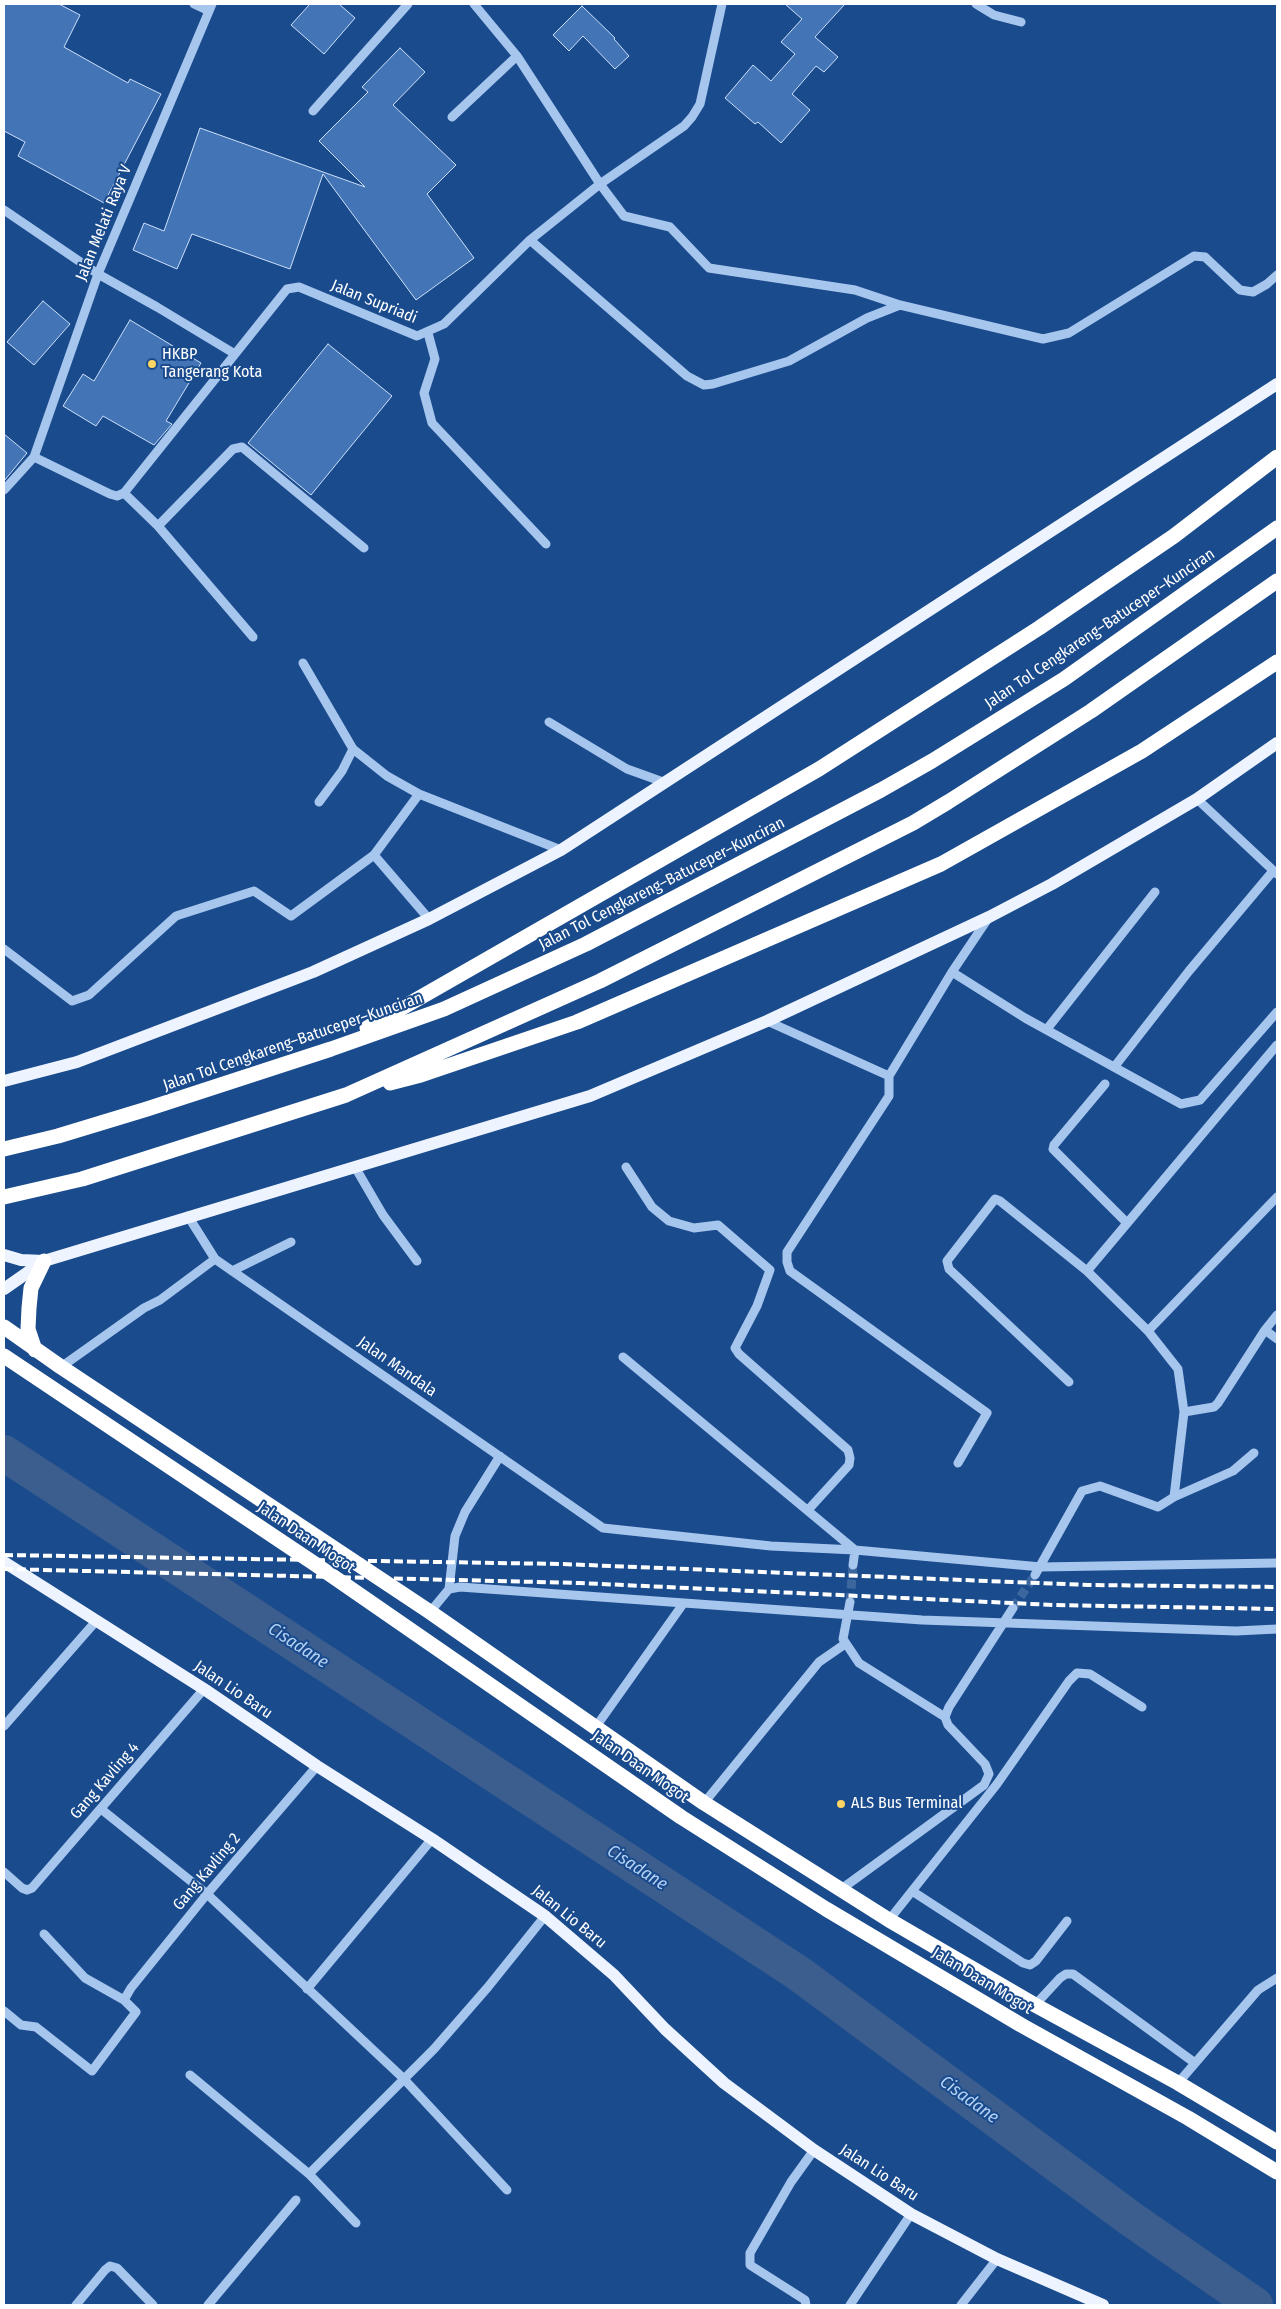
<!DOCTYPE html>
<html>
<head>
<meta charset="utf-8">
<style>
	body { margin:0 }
	#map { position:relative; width:1281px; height:2309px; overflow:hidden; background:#1a4b8d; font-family:"Fira Sans Condensed",sans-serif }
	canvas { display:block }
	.frame { position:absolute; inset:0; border:5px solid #fff; pointer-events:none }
</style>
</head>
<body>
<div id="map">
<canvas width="1281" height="2309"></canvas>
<div class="frame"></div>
</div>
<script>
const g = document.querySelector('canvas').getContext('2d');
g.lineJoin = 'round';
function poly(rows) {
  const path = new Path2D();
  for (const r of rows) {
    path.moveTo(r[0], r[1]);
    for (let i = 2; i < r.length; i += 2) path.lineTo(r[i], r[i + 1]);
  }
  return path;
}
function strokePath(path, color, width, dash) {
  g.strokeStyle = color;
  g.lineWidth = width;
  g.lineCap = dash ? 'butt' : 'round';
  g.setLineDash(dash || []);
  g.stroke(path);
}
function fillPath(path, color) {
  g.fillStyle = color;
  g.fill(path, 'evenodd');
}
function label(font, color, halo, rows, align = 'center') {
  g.font = font + ' "Fira Sans Condensed",sans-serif';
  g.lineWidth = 4;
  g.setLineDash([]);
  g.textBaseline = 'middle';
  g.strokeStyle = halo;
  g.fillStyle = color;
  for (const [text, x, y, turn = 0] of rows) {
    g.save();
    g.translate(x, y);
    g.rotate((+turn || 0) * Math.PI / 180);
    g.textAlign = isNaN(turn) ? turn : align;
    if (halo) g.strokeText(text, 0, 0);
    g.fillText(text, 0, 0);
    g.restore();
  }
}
strokePath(poly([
	[4,1453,798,1973,1131,2219,1255,2305]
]), '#3c5e8f', 36);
const building = poly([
	[4,4,59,4,80,15,64,47,128,83,130,79,161,94,104,203,18,156,25,142,4,131,4,4],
	[310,4,339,4,355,18,324,54,291,25,310,4],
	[785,4,845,4,815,37,838,57,824,72,816,66,792,94,810,110,781,143,758,122,755,124,725,98,753,65,771,81,795,54,781,42,802,19,785,4],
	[582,6,615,38,614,39,629,56,615,69,583,36,569,51,553,35,582,6],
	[400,48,425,72,393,105,456,165,427,194,474,258,416,300,323,174,290,269,192,234,177,269,133,250,144,223,164,231,200,128,365,187,319,141,368,92,362,87,400,48],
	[43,301,70,324,34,365,7,342,43,301],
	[130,320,201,363,166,421,172,424,154,445,103,416,96,426,63,406,83,374,94,381,130,320],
	[328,344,392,396,311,495,248,443,328,344],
	[4,434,27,453,4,481,4,434]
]);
fillPath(building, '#4374b5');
strokePath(building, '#cde0fa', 1);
strokePath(poly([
	[850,1602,853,1565],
	[1013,1608,1035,1575]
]), '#3c669e', 9, [9, 4.5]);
strokePath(poly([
	[194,4,209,11],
	[976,4,994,15,1021,22],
	[517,56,600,184,624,216,670,227,709,268,855,290,900,305],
	[313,111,408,4],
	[452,117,517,56,474,4],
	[4,210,98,274,157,307,235,354],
	[530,240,687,376,704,385,713,384,789,361,867,318,900,305,1043,339,1069,333,1194,256,1205,257,1240,290,1253,292,1267,284,1277,275],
	[428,333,435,359,424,393,432,423,546,544],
	[34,457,110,494,117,496,124,493,287,289,299,287,417,336,444,324,530,240,600,184,684,126,692,117,700,104,722,4],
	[4,490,34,457,98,274,212,4],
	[124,493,158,526,253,637],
	[158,526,233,449,242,447,364,548],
	[303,663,353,749,387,776,419,794],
	[549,722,627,769,666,783],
	[1197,799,1277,874],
	[319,802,342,771,353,749],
	[374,855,419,794,561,850],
	[4,949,72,1001,89,995,176,916,254,891,291,916,374,855,429,919],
	[952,972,1025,1018,1181,1104,1200,1100,1277,1012],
	[767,1021,889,1076,889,1096,787,1252,787,1262,790,1271,987,1413,958,1463],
	[1047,1029,1155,892],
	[1115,1066,1189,971,1273,871],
	[889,1076,952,972,989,917],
	[1105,1084,1054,1145,1053,1149,1127,1223],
	[355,1167,383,1215,417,1261],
	[626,1167,652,1207,669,1221,694,1228,718,1225,770,1270,757,1306,735,1348,739,1354,848,1450,850,1458,849,1465,808,1510],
	[188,1216,215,1259,603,1528,771,1546,855,1550,1041,1567,1277,1563],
	[232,1271,291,1242],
	[1277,1315,1265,1330,1277,1339],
	[1148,1331,1277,1197],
	[623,1357,855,1550,853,1565],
	[61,1367,144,1308,160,1300,215,1259],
	[1069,1382,949,1269,947,1261,995,1199,1000,1201,1087,1271],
	[1184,1412,1214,1407,1218,1403,1265,1330],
	[1174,1497,1233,1471,1254,1453],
	[1035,1575,1082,1491,1100,1486,1158,1507,1174,1497,1184,1412,1178,1369,1148,1331,1087,1271,1277,1045],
	[449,1589,455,1536,465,1512,500,1456],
	[430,1612,449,1589,460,1587,922,1620,1236,1631,1277,1629],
	[945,1717,949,1707,1013,1608],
	[4,1726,97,1620],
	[595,1728,683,1604],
	[704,1803,819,1662,845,1644],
	[101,1809,207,1894,403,2078,507,2190],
	[4,1872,22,1888,27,1890,32,1888,204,1689],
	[840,1890,984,1785,989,1774,985,1764,948,1725,945,1717,859,1663,843,1639,850,1602],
	[912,1891,1023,1963,1030,1965,1036,1961,1067,1921],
	[889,1920,997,1784,1069,1681,1077,1673,1090,1674,1142,1707],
	[307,1989,432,1839],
	[124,2000,131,1988,207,1894,317,1766],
	[1035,2005,1060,1978,1066,1974,1073,1974,1195,2063],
	[4,2011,21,2025,36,2027,92,2071,136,2012,124,2000,85,1978,44,1934],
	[190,2075,309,2174,356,2223],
	[1178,2083,1258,1990,1277,1978],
	[309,2174,434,2049,488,1987,545,1916],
	[76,2305,105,2270,110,2266,117,2268,153,2305],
	[208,2305,296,2200],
	[806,2305,805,2300,750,2265,750,2253,791,2182,814,2150],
	[850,2305,911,2214],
	[961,2305,997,2259]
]), '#a7c6ee', 9);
strokePath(poly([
	[4,1081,77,1062,313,972,429,919,561,850,1277,384],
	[4,1255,21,1260,44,1261],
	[4,1289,44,1261,590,1096,767,1021,989,917,1052,884,1197,799,1277,743],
	[4,1562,204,1689,317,1766,432,1839,545,1916,614,1975,665,2029,724,2083,814,2150,911,2214,997,2259,1103,2305]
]), '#edf4ff', 12);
strokePath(poly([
	[367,1028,819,769,1039,628,1174,536,1277,457],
	[390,1083,421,1075,577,1022,941,864,1142,751,1277,662],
	[4,1149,58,1136,147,1109,331,1049,444,1009,586,944,881,790,932,761,1064,679,1277,528],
	[4,1197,82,1179,346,1095,600,981,913,823,948,802,1091,711,1277,581],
	[4,1327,61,1367,430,1612,704,1803,889,1920,1035,2005,1178,2083,1277,2142],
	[35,1350,28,1329,29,1308,31,1288,44,1261],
	[4,1356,315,1564,681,1817,826,1909,1021,2025,1188,2118,1277,2172]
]), '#fff', 15);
strokePath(poly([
	[4,1555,561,1564,1088,1585,1277,1587],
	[4,1569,580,1583,1054,1605,1277,1609]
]), '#fff', 4, [9, 4]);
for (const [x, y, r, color] of [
	[152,364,5,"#ffd563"],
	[841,1804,5,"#ffd563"]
]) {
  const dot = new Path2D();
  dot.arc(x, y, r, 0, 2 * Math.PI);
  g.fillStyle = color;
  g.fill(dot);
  strokePath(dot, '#1a4b8d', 2);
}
label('16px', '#fff', '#1a4b8d', [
	["Jalan Melati Raya V",104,223,-68],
	["Jalan Supriadi",374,302,22],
	["Jalan Tol Cengkareng–Batuceper–Kunciran",1100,629,-34],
	["Jalan Tol Cengkareng–Batuceper–Kunciran",662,884,-27],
	["Jalan Tol Cengkareng–Batuceper–Kunciran",293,1042,-19],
	["Jalan Mandala",397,1367,35],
	["Jalan Daan Mogot",306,1538,34],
	["Jalan Lio Baru",233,1690,34],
	["Jalan Daan Mogot",640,1767,35],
	["Gang Kavling 4",105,1781,-49],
	["Gang Kavling 2",207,1872,-50],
	["Jalan Lio Baru",569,1917,39],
	["Jalan Daan Mogot",982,1981,31],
	["Jalan Lio Baru",879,2173,33]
]);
label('16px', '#fff', '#1a4b8d', [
	["HKBP",162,355],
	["Tangerang Kota",162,373],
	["ALS Bus Terminal",851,1804]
], 'left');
label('italic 18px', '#b3d0f5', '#1a4b8d', [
	["Cisadane",298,1646,33],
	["Cisadane",637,1868,33],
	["Cisadane",969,2100,36]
]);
</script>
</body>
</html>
